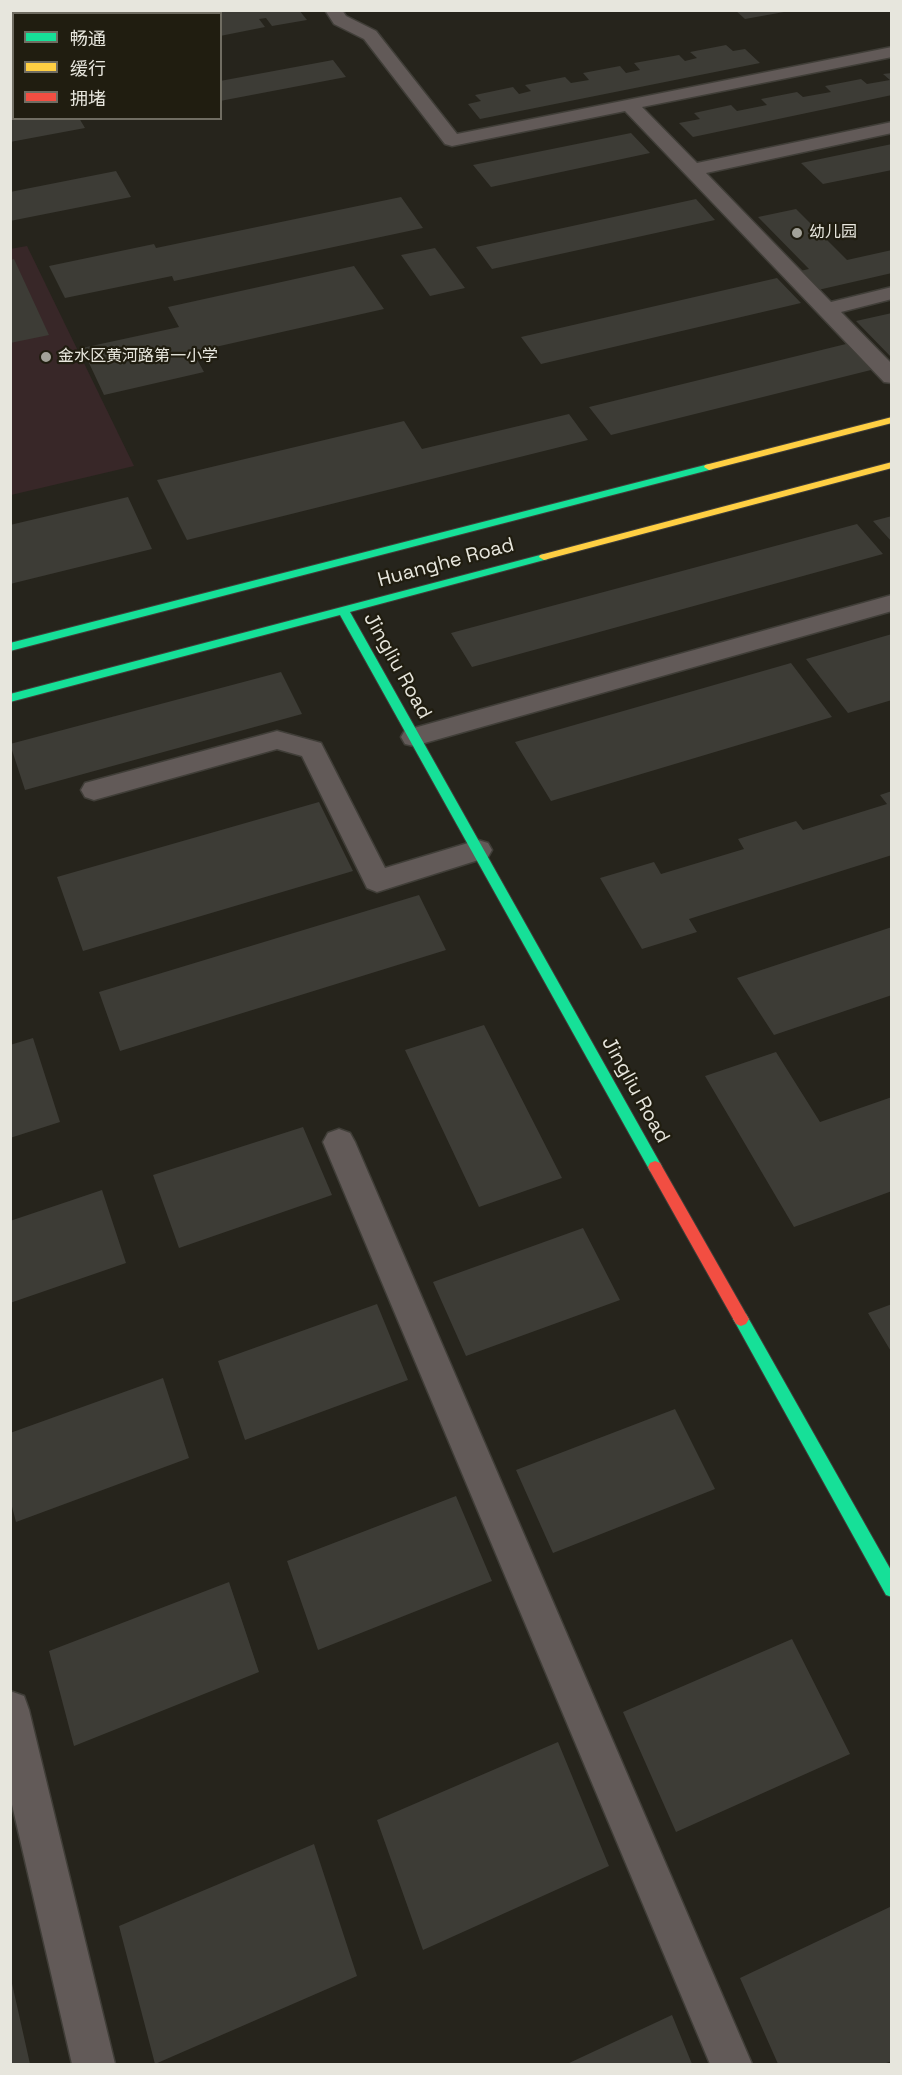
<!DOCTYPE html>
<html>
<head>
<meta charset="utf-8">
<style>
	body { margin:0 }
	#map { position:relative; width:902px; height:2075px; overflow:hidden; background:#26241c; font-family:"Space Grotesk","Noto Sans SC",sans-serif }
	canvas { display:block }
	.frame { position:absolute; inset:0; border:12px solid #e7e6dd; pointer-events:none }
	.legend { position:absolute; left:12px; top:12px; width:210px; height:108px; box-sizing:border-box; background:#201d10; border:2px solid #706d62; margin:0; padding:8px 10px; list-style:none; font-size:18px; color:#e7e6dd }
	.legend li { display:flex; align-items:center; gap:12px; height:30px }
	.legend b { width:30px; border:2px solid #706d62 }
</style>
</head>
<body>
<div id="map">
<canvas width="902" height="2075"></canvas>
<div class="frame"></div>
<ul class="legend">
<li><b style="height:8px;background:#16e098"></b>畅通</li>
<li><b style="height:8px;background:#ffcf43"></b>缓行</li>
<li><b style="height:8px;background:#f24e42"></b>拥堵</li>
</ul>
</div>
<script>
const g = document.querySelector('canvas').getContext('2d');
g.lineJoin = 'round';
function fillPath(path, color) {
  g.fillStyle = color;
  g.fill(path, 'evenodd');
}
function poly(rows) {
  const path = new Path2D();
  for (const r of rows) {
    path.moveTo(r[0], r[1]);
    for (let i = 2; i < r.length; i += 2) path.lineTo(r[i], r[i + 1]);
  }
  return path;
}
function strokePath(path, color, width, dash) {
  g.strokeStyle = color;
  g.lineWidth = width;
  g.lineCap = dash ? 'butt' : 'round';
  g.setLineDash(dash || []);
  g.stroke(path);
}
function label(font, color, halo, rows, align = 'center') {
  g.font = font + ' "Space Grotesk","Noto Sans SC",sans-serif';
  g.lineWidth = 4.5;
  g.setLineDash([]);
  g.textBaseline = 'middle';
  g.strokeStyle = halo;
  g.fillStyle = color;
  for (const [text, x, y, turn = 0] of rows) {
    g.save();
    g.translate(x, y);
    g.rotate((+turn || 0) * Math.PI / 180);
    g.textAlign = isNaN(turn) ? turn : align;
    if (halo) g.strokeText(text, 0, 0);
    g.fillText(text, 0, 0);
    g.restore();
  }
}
fillPath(poly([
	[27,246,134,466,11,495,10,249]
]), '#382728');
fillPath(poly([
	[163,10,299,10,307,20,272,26,266,18,259,19,265,27,220,36,220,14,165,14],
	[735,10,784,10,784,12,745,19],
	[14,14,14,72,10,73,10,15],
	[726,45,733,51,745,49,760,63,480,119,468,104,481,101,475,95,513,87,519,94,531,91,525,85,565,77,571,83,589,80,583,73,620,66,626,73,640,70,634,63,679,55,685,61,697,58,690,52],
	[333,60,346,77,220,101,220,81],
	[892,73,892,95,693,137,679,123,700,119,694,113,731,105,737,111,767,105,761,99,797,92,803,97,831,92,825,86,861,79,867,84,890,80,883,74],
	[14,114,14,118,79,118,85,128,10,142,10,115],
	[631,133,650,153,491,187,473,165],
	[892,144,892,170,823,184,801,163],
	[116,171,131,197,10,221,10,192],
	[401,197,423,228,174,281,172,276,65,298,49,266,154,244,156,248],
	[696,199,715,220,492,269,476,247],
	[796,209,847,260,892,250,892,273,818,290,800,271,809,269,758,217],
	[435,248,465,288,430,296,401,255],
	[14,259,49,335,10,343,10,260],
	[354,266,384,309,193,352,204,372,104,395,82,348,179,327,168,307],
	[777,278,801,303,541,364,521,337],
	[892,313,892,358,856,321],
	[850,343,875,369,611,435,589,407],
	[569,414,588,440,187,540,157,480,404,421,422,449],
	[128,497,152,549,10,584,10,525],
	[892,516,892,542,873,521],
	[857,524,883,554,472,667,451,633],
	[892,634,892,700,848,713,806,659],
	[791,663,832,717,551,801,515,742],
	[281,672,302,714,25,790,10,744],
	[892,791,892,855,689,919,697,932,642,949,600,878,654,862,661,874,744,849,738,839,796,821,803,830,887,804,880,795],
	[319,802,353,871,83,951,57,877],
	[419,895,446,950,120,1051,99,992],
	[892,927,892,995,774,1035,737,978],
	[484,1025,562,1178,479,1207,405,1050],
	[33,1038,60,1122,10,1138,10,1045],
	[776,1052,820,1122,892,1097,892,1191,794,1227,705,1076],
	[303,1127,332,1195,179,1248,153,1175],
	[102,1190,126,1263,10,1303,10,1221],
	[583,1228,620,1300,466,1356,433,1282],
	[377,1304,408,1380,245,1440,218,1361],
	[892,1304,892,1353,868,1313],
	[163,1378,189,1458,16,1522,10,1499,10,1433],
	[675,1409,715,1489,553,1553,516,1470],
	[456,1496,492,1581,318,1650,287,1561],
	[229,1582,259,1672,74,1746,49,1651],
	[792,1639,850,1754,676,1832,623,1712],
	[558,1742,609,1866,423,1950,377,1820],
	[314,1844,357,1976,155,2064,119,1926],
	[892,1906,892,2061,883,2064,778,2064,740,1978],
	[10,1979,11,1979,30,2064,10,2064],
	[672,2015,692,2064,567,2064]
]), '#3d3c36');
const lane = poly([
	[95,10,112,10,113,14,96,14,95,10],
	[325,10,342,10,346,16,376,31,457,134,892,47,892,57,642,107,697,163,892,122,892,133,706,173,831,302,892,287,892,299,841,312,892,364,892,383,884,382,625,111,452,146,445,144,364,39,334,24,325,10],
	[892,595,892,611,414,746,405,744,401,737,405,730,414,728,892,595],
	[277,731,321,743,385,868,478,840,488,843,492,850,488,857,377,892,367,888,302,756,277,749,94,800,85,797,81,790,85,783,277,731],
	[339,1129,350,1133,355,1142,752,2064,710,2064,323,1142,328,1133,339,1129],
	[10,1691,24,1696,29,1710,115,2064,72,2064,10,1796,10,1691]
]);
const fast = poly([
	[709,464,713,465,713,469,10,651,10,643,709,464],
	[544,554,548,555,548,559,350,612,660,1163,662,1167,660,1171,655,1173,650,1171,340,615,10,702,10,694,544,554],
	[741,1312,746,1314,892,1572,892,1597,886,1595,736,1324,733,1319,736,1314,741,1312]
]);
const slow = poly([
	[892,417,892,423,709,470,704,467,705,465,892,417],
	[892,462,892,468,544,560,539,557,540,555,892,462]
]);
const jam = poly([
	[655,1161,660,1163,746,1314,749,1319,746,1324,741,1326,736,1324,650,1171,648,1167,650,1163,655,1161]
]);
strokePath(lane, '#403e38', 3);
strokePath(fast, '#403e38', 2);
strokePath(slow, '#403e38', 2);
strokePath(jam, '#403e38', 2);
fillPath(lane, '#625a58');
fillPath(fast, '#16e098');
fillPath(slow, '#ffcf43');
fillPath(jam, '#f24e42');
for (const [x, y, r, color] of [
	[797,233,6,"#a3a299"],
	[46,357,6,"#a3a299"]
]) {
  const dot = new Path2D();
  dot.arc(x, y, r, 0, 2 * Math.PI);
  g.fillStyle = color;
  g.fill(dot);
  strokePath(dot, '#201d10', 2);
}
label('16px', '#e7e6dd', '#201d10', [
	["幼儿园",809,233],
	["金水区黄河路第一小学",58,357]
], 'left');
label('20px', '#e7e6dd', '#201d10', [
	["Huanghe Road",446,563,-15],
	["Jingliu Road",397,666,61],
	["Jingliu Road",635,1090,61]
]);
</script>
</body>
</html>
